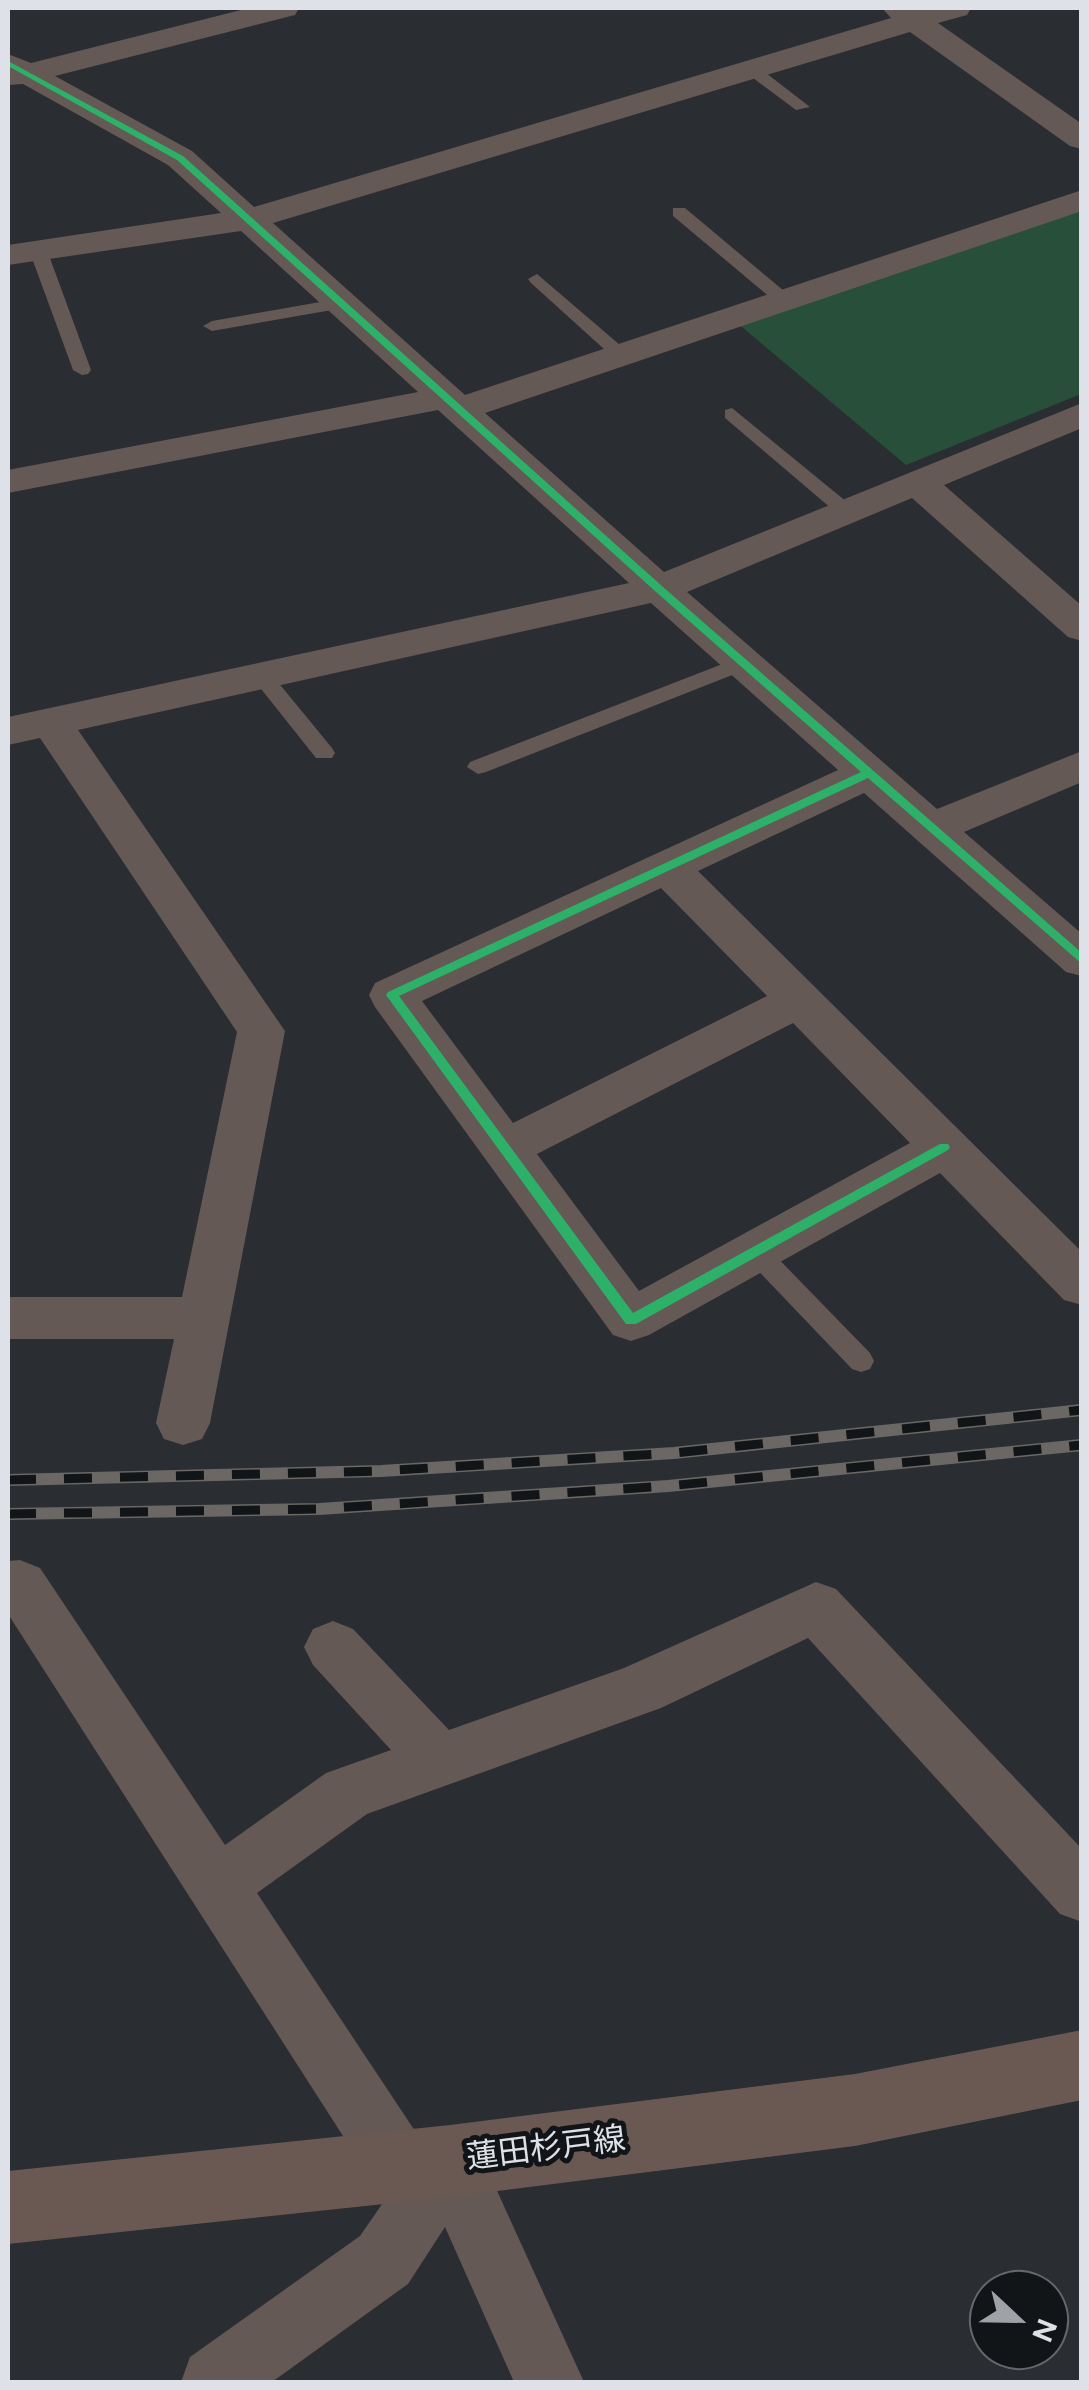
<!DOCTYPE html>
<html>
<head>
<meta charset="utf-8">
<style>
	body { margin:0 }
	#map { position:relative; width:1089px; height:2390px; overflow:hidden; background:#2a2d32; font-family:Figtree,sans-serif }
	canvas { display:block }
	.frame { position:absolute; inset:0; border:10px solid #dee2e8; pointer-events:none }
	.north { position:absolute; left:969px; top:2270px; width:100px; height:100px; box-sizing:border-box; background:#121518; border:2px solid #64676b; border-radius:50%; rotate:112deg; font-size:28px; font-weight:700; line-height:40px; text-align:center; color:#dee2e8 }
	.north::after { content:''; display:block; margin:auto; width:35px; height:45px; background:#9fa3a8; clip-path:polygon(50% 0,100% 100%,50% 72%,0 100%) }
</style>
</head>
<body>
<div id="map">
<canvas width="1089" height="2390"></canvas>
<div class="frame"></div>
<div class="north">N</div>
</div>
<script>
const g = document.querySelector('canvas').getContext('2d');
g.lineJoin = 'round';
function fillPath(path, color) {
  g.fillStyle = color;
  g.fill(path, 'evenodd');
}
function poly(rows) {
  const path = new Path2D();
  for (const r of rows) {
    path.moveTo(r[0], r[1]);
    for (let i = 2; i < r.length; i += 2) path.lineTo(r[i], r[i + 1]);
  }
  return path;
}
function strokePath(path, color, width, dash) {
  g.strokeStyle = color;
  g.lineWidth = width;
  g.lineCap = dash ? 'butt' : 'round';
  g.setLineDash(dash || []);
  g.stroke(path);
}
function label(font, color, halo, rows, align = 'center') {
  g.font = font + ' Figtree,"Noto Sans JP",sans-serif';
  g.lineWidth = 10;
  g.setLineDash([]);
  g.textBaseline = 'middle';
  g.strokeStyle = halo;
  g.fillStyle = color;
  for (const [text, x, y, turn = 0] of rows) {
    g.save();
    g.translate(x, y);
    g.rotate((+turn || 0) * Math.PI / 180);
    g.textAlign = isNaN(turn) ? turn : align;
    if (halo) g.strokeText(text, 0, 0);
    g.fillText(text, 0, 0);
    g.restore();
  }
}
fillPath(poly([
	[1081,209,1081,394,906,465,736,322]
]), '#284f3a');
fillPath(poly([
	[745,66,757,66,810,107,796,110,745,72,745,66],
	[673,208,685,208,790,296,790,304,778,304,673,216,673,208],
	[38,245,47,250,91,370,88,374,82,375,73,370,29,250,38,245],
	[537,274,627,351,627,359,615,359,531,283,528,279,537,274],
	[343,298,349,299,349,307,212,331,203,326,212,321,343,298],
	[732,408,853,507,853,515,839,515,725,418,725,410,732,408],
	[743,656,753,663,750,668,486,772,478,774,467,767,470,762,743,656],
	[261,668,268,670,332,748,335,753,332,758,316,758,254,680,251,675,261,668],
	[755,1241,764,1244,870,1353,874,1361,870,1369,861,1372,852,1369,746,1258,742,1251,746,1244,755,1241]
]), '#645954');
fillPath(poly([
	[249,8,299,8,295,15,55,76,192,151,254,207,891,18,882,8,971,8,967,15,938,23,1082,124,1082,149,1070,146,910,32,273,223,465,395,1082,190,1082,211,485,413,664,572,1082,403,1082,428,944,485,1082,606,1082,641,1068,637,912,498,687,592,937,809,1082,751,1082,782,964,832,1082,934,1082,976,1066,972,864,793,698,871,1082,1252,1082,1305,1064,1300,940,1173,649,1335,631,1341,613,1335,375,1007,369,995,375,983,838,770,651,603,78,730,285,1031,210,1423,202,1439,183,1445,164,1439,156,1423,174,1339,8,1339,8,1297,182,1297,237,1032,40,738,8,745,8,717,629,583,438,410,8,493,8,470,418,392,241,231,8,265,8,245,221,213,168,165,23,84,8,85,8,54,31,63,249,8],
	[661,888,767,996,513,1123,422,1001,661,888],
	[793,1023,910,1143,639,1291,537,1154,793,1023],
	[20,1560,40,1568,225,1845,326,1773,391,1750,313,1665,304,1647,313,1629,333,1621,353,1629,449,1730,624,1668,816,1582,836,1589,1082,1849,1082,1922,1060,1914,808,1638,661,1708,367,1814,257,1893,423,2143,450,2128,473,2138,584,2382,514,2382,445,2227,408,2284,272,2382,181,2382,190,2357,360,2236,389,2194,377,2189,8,1614,8,1561,20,1560]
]), '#645954');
fillPath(poly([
	[1082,2030,1082,2100,855,2146,450,2197,8,2244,8,2171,450,2125,855,2074,1082,2030]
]), '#695952');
const rail = poly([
	[8,1480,381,1471,674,1453,1082,1410],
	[8,1514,319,1509,668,1486,1082,1445]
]);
strokePath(rail, '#6b6765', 12);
strokePath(rail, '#121518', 9, [28]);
fillPath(poly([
	[8,61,183,156,663,587,1082,953,1082,964,868,778,399,996,633,1313,940,1144,948,1144,950,1147,948,1150,636,1324,626,1324,386,995,388,992,861,772,655,591,177,160,8,66,8,61]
]), '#2db169');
label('32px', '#dee2e8', '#121518', [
	["蓮田杉戸線",546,2149,-7]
]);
</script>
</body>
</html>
